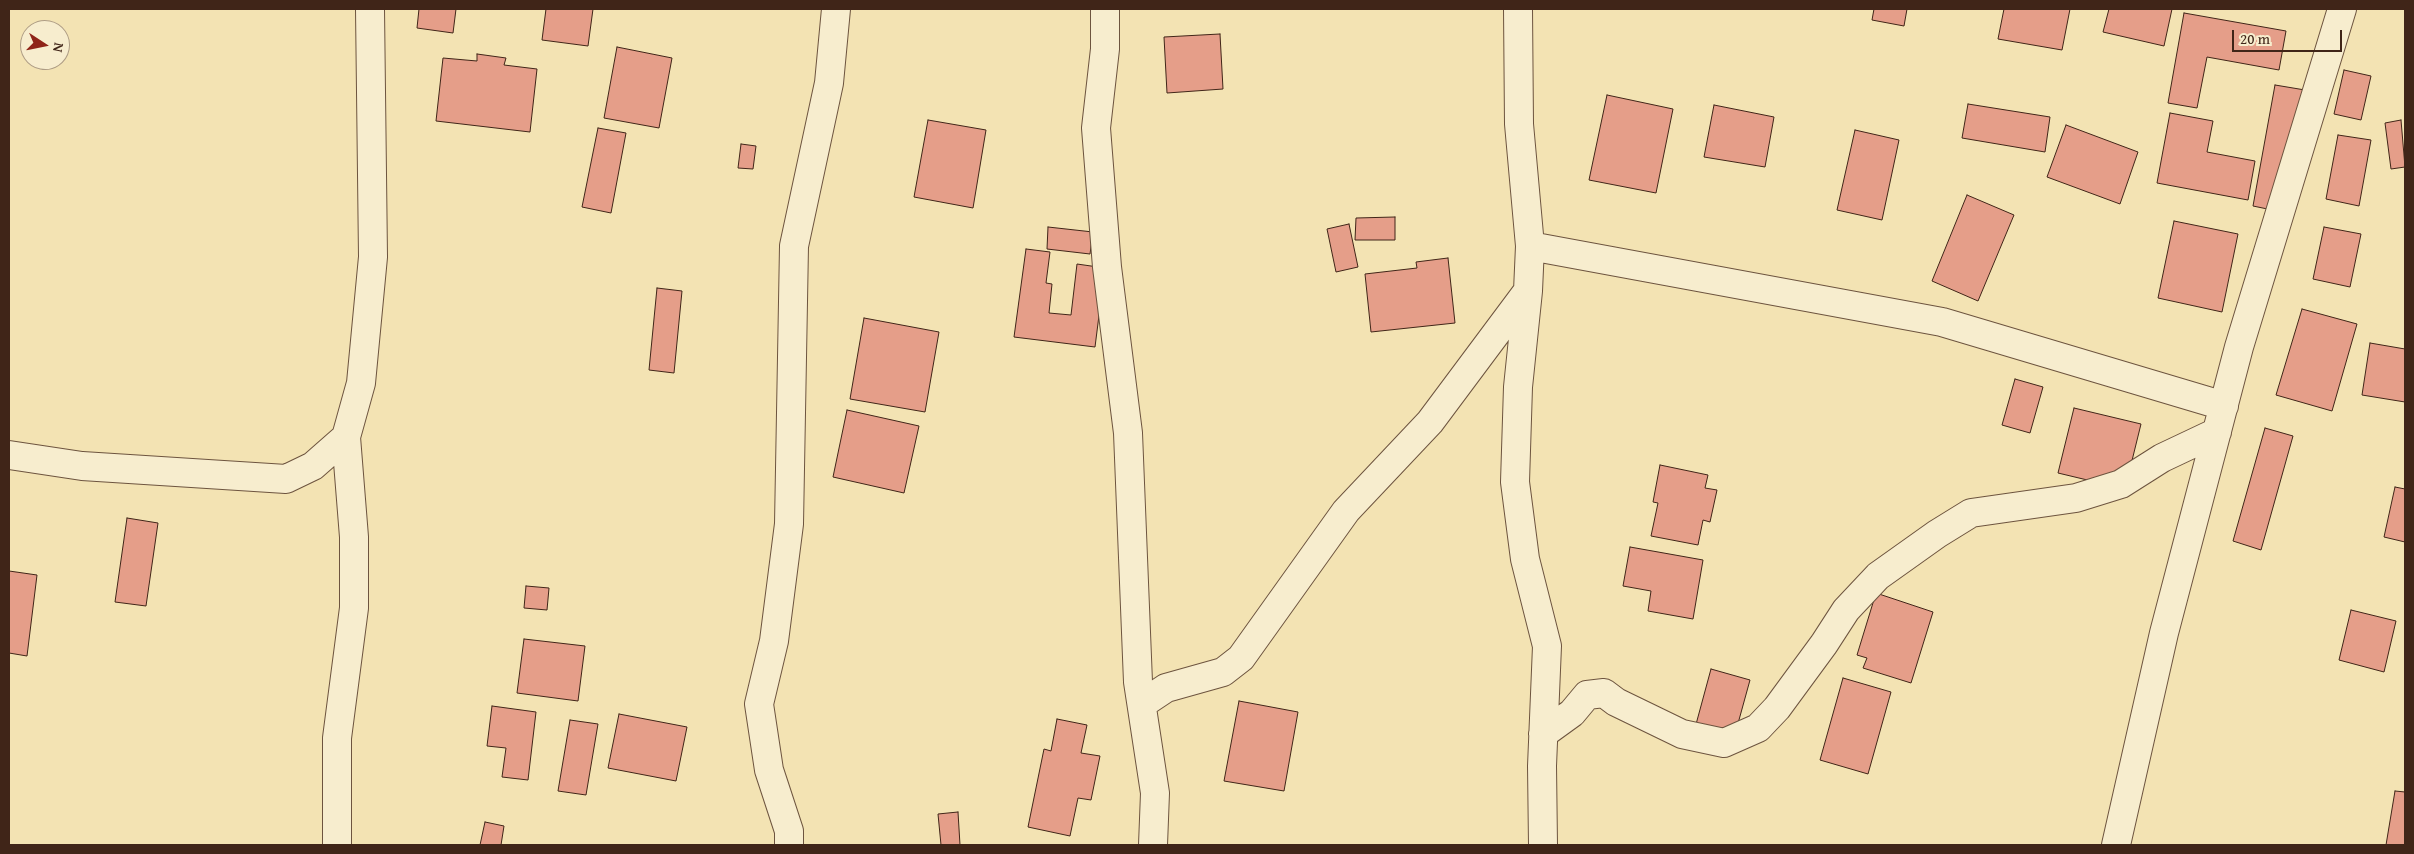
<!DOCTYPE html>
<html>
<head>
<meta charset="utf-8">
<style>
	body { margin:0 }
	#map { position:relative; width:2414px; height:854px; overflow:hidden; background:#f3e3b3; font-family:"Gentium Book Plus",serif }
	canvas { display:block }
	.frame { position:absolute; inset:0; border:10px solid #402518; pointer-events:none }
	.north { position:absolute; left:20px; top:20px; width:50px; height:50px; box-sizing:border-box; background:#f7edce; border:1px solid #ae9d85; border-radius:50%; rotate:101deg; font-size:14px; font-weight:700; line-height:20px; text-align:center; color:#402518 }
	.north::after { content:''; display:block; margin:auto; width:18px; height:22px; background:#8f2418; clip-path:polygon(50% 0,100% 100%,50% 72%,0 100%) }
	.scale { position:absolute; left:2232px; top:30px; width:110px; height:22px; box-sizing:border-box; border:2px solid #402518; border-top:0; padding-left:6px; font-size:15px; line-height:18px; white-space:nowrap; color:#402518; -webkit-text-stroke:4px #f7edce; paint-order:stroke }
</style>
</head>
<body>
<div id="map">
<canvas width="2414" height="854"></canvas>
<div class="frame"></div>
<div class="north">N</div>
<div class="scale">20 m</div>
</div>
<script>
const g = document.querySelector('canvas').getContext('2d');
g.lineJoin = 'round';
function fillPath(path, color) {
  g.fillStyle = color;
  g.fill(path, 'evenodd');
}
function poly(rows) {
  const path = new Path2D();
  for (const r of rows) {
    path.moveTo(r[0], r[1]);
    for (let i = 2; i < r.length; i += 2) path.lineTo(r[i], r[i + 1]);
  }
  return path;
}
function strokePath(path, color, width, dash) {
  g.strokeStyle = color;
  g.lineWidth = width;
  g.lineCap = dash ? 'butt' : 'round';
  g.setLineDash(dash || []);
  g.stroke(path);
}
const building = poly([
	[419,9,456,9,453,33,417,28,419,9],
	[546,9,593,9,588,46,542,40,546,9],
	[1874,9,1907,9,1904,26,1872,20,1874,9],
	[2004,9,2070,9,2062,50,1998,39,2004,9],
	[2109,9,2172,9,2164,46,2103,32,2109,9],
	[2184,13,2286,31,2279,70,2207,57,2197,108,2168,103,2184,13],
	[1220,34,1223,89,1167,93,1164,37,1220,34],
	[617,47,672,58,659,128,604,118,617,47],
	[477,54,506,58,504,65,537,69,530,132,436,121,443,58,477,61,477,54],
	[2344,70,2371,76,2361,120,2334,114,2344,70],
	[2275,85,2305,90,2282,212,2253,206,2275,85],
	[1607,95,1673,109,1656,193,1589,180,1607,95],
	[1968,104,2050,117,2045,152,1962,138,1968,104],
	[1714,105,1774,117,1765,167,1704,157,1714,105],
	[2170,113,2213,121,2207,152,2255,161,2248,200,2157,183,2170,113],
	[928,120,986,130,973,208,914,197,928,120],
	[2401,120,2405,167,2391,169,2385,123,2401,120],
	[2066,125,2138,152,2120,204,2047,177,2066,125],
	[598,128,626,133,611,213,582,207,598,128],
	[1855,130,1899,140,1882,220,1837,210,1855,130],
	[2338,135,2371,140,2359,206,2326,199,2338,135],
	[741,144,756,146,753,169,738,168,741,144],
	[1967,195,2014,215,1978,301,1932,281,1967,195],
	[1395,217,1395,240,1355,240,1356,218,1395,217],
	[2174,221,2238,234,2222,312,2158,298,2174,221],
	[1349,224,1358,267,1336,272,1327,229,1349,224],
	[1048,227,1093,232,1090,254,1047,249,1048,227],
	[2324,227,2361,234,2350,287,2313,279,2324,227],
	[1026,249,1050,252,1046,283,1052,284,1049,313,1071,315,1077,264,1105,268,1095,347,1014,337,1026,249],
	[1448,258,1455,323,1371,332,1365,274,1417,268,1416,262,1448,258],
	[657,288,682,291,674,373,649,370,657,288],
	[2302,309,2357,324,2332,411,2276,395,2302,309],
	[864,318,939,332,925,412,850,399,864,318],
	[2370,343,2405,349,2405,402,2362,395,2370,343],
	[2015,379,2043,387,2030,433,2002,425,2015,379],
	[2074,408,2141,424,2125,489,2058,473,2074,408],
	[847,410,919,426,904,493,833,477,847,410],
	[2265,428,2293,436,2261,550,2233,541,2265,428],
	[1660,465,1708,475,1705,488,1717,490,1710,522,1703,520,1698,545,1651,536,1658,503,1653,502,1660,465],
	[2395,487,2405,489,2405,542,2384,537,2395,487],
	[127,518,158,523,146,606,115,602,127,518],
	[1630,547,1703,560,1693,619,1648,611,1651,591,1623,586,1630,547],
	[9,571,37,575,27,656,9,653,9,571],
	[526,586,549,588,547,610,524,608,526,586],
	[1876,593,1933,612,1911,683,1863,668,1867,658,1857,655,1876,593],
	[2351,610,2396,621,2384,672,2339,660,2351,610],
	[524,639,585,646,578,701,517,693,524,639],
	[1711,669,1750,680,1734,738,1695,728,1711,669],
	[1843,678,1891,692,1868,774,1820,760,1843,678],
	[1239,701,1298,712,1284,791,1224,781,1239,701],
	[492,706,536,712,528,780,502,777,506,748,487,746,492,706],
	[619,714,687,727,676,781,608,768,619,714],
	[1057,719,1087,725,1081,753,1100,756,1091,800,1078,798,1070,836,1028,827,1044,749,1051,751,1057,719],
	[570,720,598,724,586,795,558,791,570,720],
	[2395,791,2405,792,2405,845,2386,845,2395,791],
	[958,812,960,845,941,845,938,814,958,812],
	[485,822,504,826,501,845,480,845,485,822]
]);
fillPath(building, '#e59e89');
strokePath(building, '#402518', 1);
const minor = poly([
	[1105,9,1105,49,1096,128,1107,267,1128,433,1138,682,1155,793,1153,845],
	[1518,9,1519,124,1530,246,1528,291,1518,387,1515,482,1525,559,1547,646,1542,766,1543,845],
	[1530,246,1942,322,2224,406],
	[9,455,82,466,286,479,313,466,346,437,361,383,373,257,370,9],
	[1142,704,1166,688,1223,672,1241,658,1346,511,1430,422,1527,292],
	[1543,734,1572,713,1587,695,1604,693,1616,702,1682,734,1724,743,1758,728,1777,708,1824,644,1846,610,1878,576,1937,534,1971,513,2076,498,2121,484,2162,458,2217,432],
	[337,845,337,738,354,608,354,537,346,437],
	[789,845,789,831,769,770,759,704,774,641,789,524,794,246,829,83,836,9],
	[2116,845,2164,633,2239,347,2342,9]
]);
strokePath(minor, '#6d543f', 30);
strokePath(minor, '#f7edce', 28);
</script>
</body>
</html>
